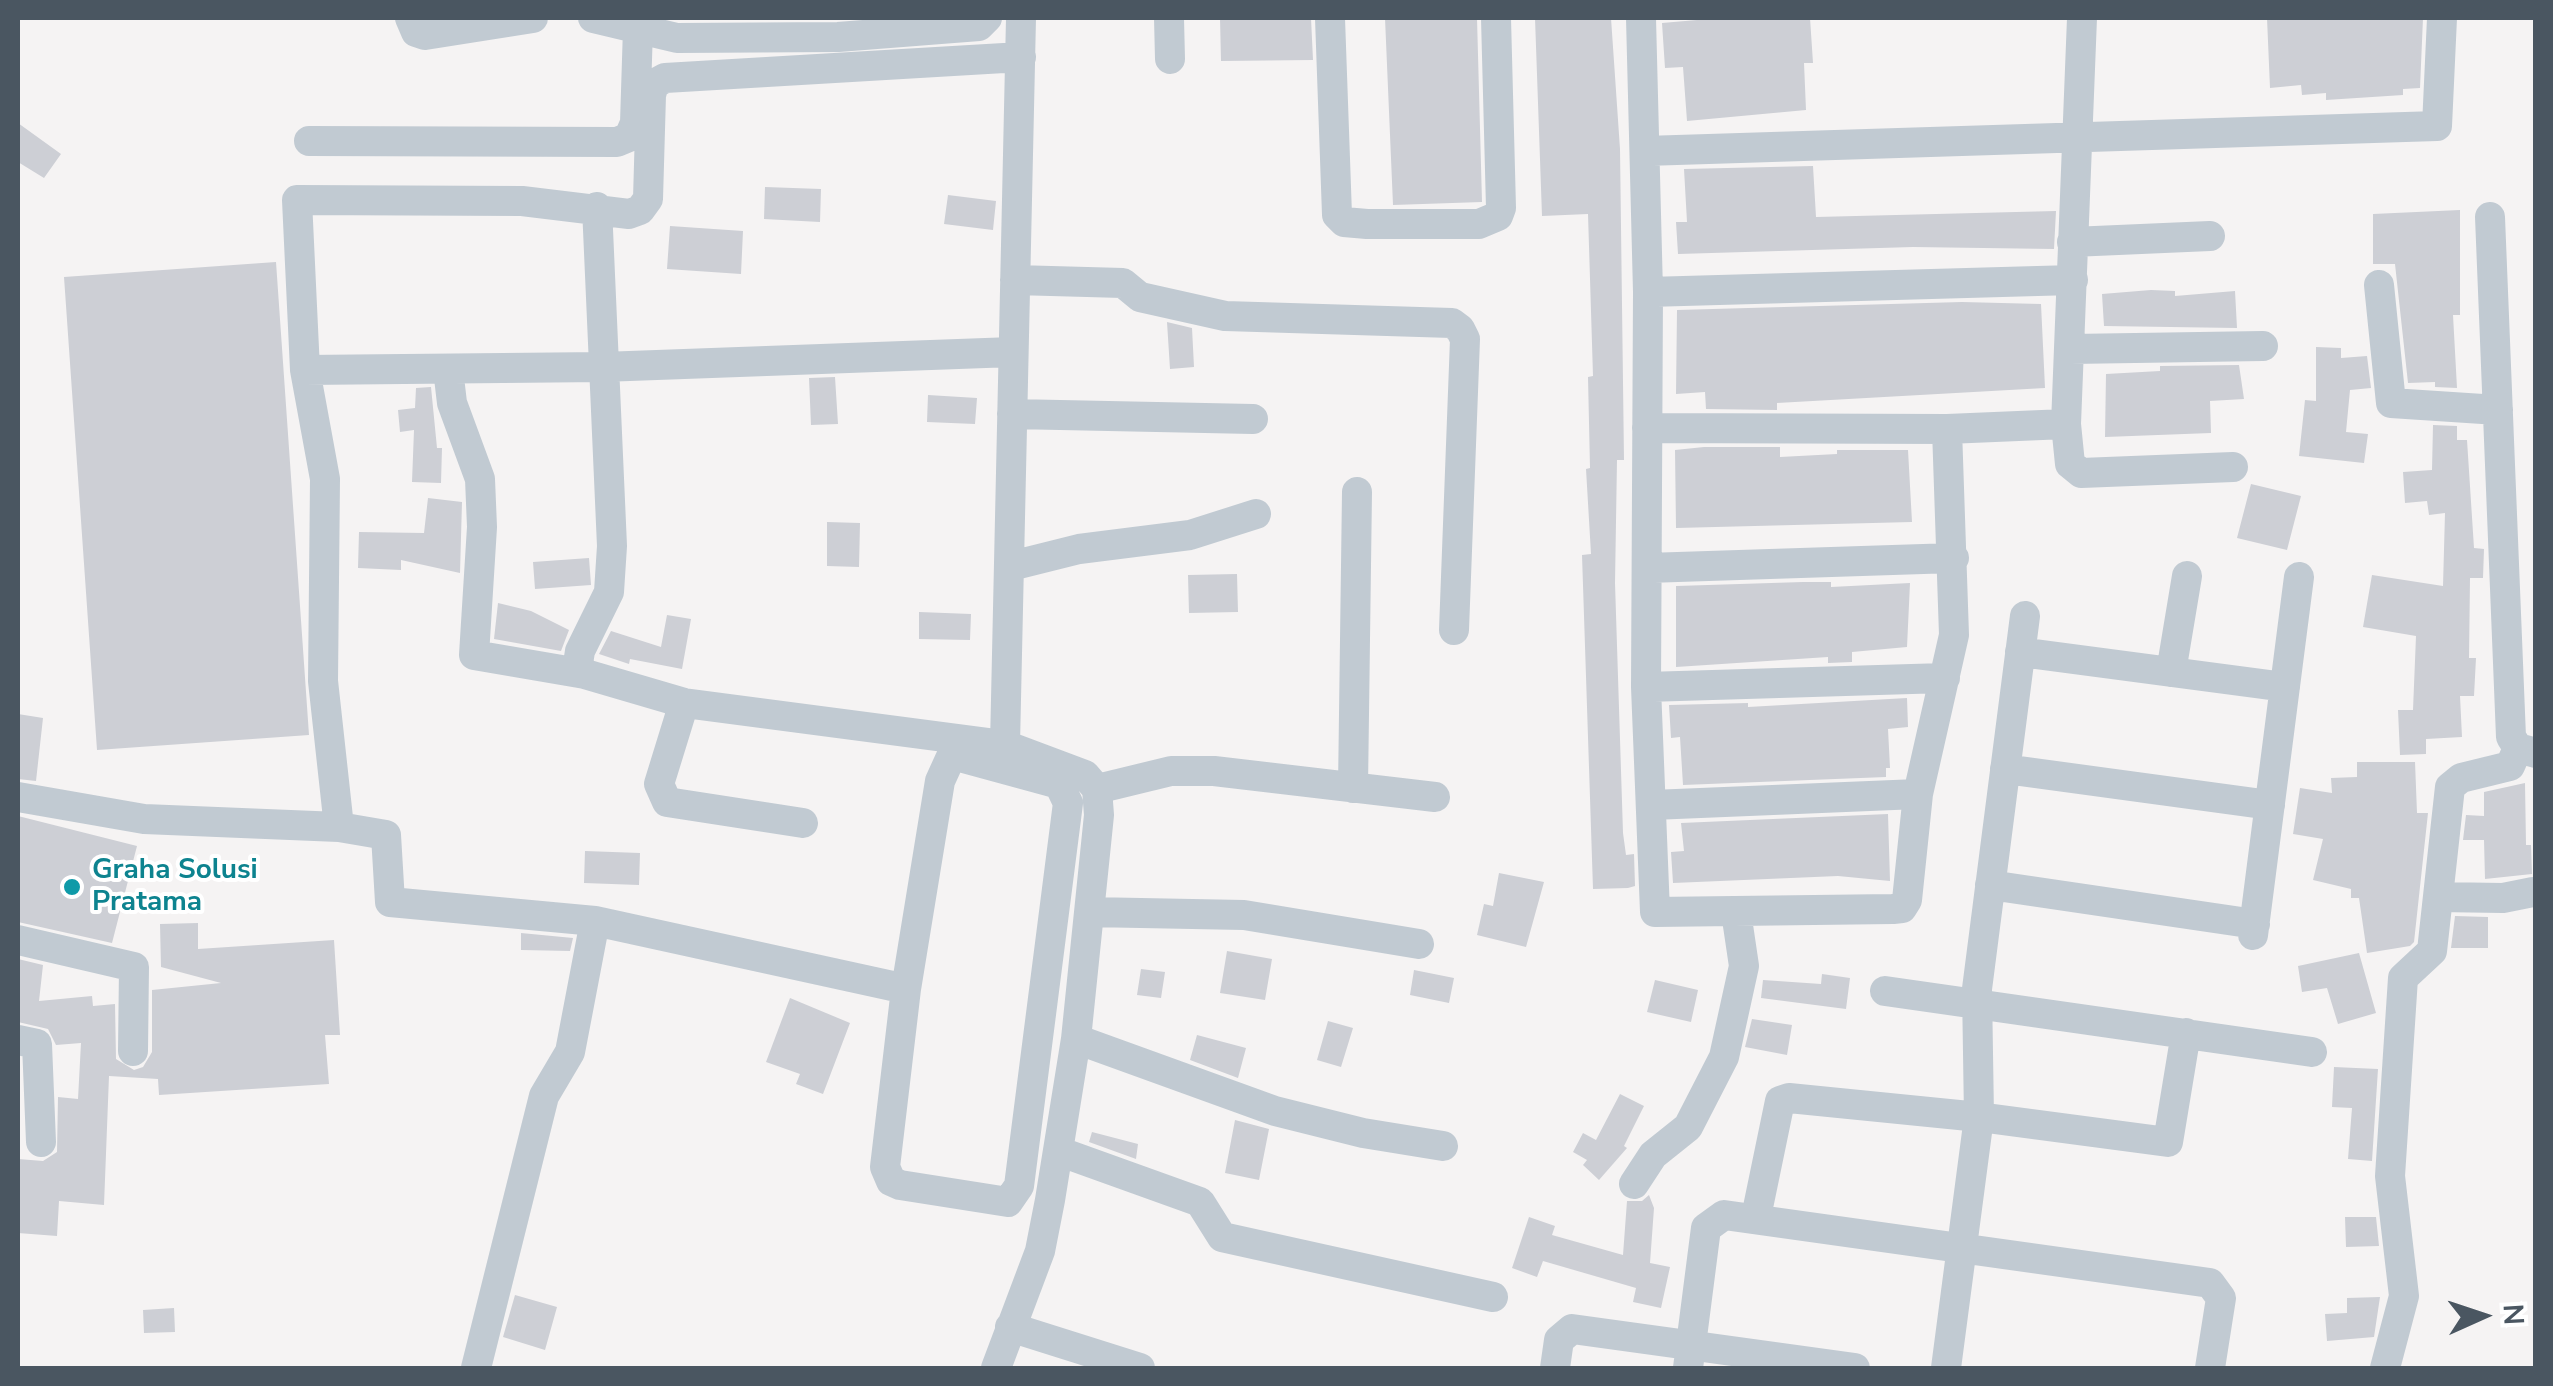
<!DOCTYPE html>
<html>
<head>
<meta charset="utf-8">
<style>
	body { margin:0 }
	#map { position:relative; width:2553px; height:1386px; overflow:hidden; background:#f5f3f3; font-family:"Nunito Sans",sans-serif }
	canvas { display:block }
	.frame { position:absolute; inset:0; border:20px solid #4a5661; pointer-events:none }
	.north { position:absolute; left:2433px; top:1266px; width:100px; height:100px; -webkit-text-stroke:8px #fff; paint-order:stroke; rotate:87deg; font-size:28px; font-weight:700; line-height:40px; text-align:center; color:#4a5661 }
	.north::after { content:''; display:block; margin:auto; width:35px; height:45px; background:#4a5661; clip-path:polygon(50% 0,100% 100%,50% 72%,0 100%) }
</style>
</head>
<body>
<div id="map">
<canvas width="2553" height="1386"></canvas>
<div class="frame"></div>
<div class="north">N</div>
</div>
<script>
const g = document.querySelector('canvas').getContext('2d');
g.lineJoin = 'round';
function fillPath(path, color) {
  g.fillStyle = color;
  g.fill(path, 'evenodd');
}
function poly(rows) {
  const path = new Path2D();
  for (const r of rows) {
    path.moveTo(r[0], r[1]);
    for (let i = 2; i < r.length; i += 2) path.lineTo(r[i], r[i + 1]);
  }
  return path;
}
function strokePath(path, color, width, dash) {
  g.strokeStyle = color;
  g.lineWidth = width;
  g.lineCap = dash ? 'butt' : 'round';
  g.setLineDash(dash || []);
  g.stroke(path);
}
function label(font, color, halo, rows, align = 'center') {
  g.font = font + ' "Nunito Sans",sans-serif';
  g.lineWidth = 8;
  g.setLineDash([]);
  g.textBaseline = 'middle';
  g.strokeStyle = halo;
  g.fillStyle = color;
  for (const [text, x, y, turn = 0] of rows) {
    g.save();
    g.translate(x, y);
    g.rotate((+turn || 0) * Math.PI / 180);
    g.textAlign = isNaN(turn) ? turn : align;
    if (halo) g.strokeText(text, 0, 0);
    g.fillText(text, 0, 0);
    g.restore();
  }
}
fillPath(poly([
	[1220,18,1311,18,1313,60,1221,61],
	[1385,18,1477,18,1482,202,1393,205],
	[1535,18,1611,18,1620,149,1624,460,1617,460,1615,583,1623,833,1626,855,1634,854,1635,886,1628,888,1593,889,1582,555,1591,554,1586,469,1590,468,1588,377,1593,376,1588,214,1542,216],
	[1720,18,1810,18,1813,63,1804,63,1806,110,1687,121,1683,67,1665,68,1662,23],
	[2267,18,2423,18,2420,88,2403,89,2403,95,2326,100,2326,93,2302,95,2301,85,2270,88],
	[18,123,61,154,44,178,18,162],
	[1813,166,1816,217,2056,211,2054,249,1913,247,1678,254,1676,222,1687,222,1684,169],
	[765,187,821,189,820,222,764,219],
	[948,195,996,201,993,230,944,224],
	[2460,210,2460,315,2453,315,2457,388,2435,387,2435,382,2408,383,2395,264,2373,264,2373,214],
	[670,226,743,231,741,274,667,269],
	[276,262,309,735,97,750,64,277],
	[2151,290,2175,291,2175,296,2235,291,2237,328,2104,326,2102,294],
	[1962,302,2041,304,2045,388,1777,403,1777,410,1706,409,1705,392,1676,394,1677,310],
	[1167,322,1192,328,1194,367,1170,369],
	[2316,347,2341,348,2341,358,2367,356,2371,388,2350,390,2346,432,2368,434,2364,463,2299,456,2305,400,2316,401],
	[2239,365,2244,399,2210,401,2211,433,2105,437,2106,374,2160,371,2160,366],
	[835,377,838,424,811,425,809,378],
	[431,387,437,448,442,448,441,483,412,482,414,430,400,432,398,410,415,408,416,388],
	[928,395,977,398,975,424,927,422],
	[2433,425,2457,426,2457,440,2467,440,2474,548,2484,549,2483,578,2470,578,2469,658,2476,658,2474,696,2460,696,2462,737,2426,739,2426,754,2400,755,2398,710,2413,710,2416,636,2363,627,2372,575,2443,586,2445,513,2429,515,2427,501,2405,503,2403,472,2432,470],
	[1704,447,1780,447,1780,457,1837,454,1837,450,1908,450,1912,522,1676,528,1675,450],
	[2251,484,2301,496,2287,550,2237,538],
	[428,498,462,502,460,573,401,560,401,570,358,568,359,532,424,533],
	[827,522,860,523,859,567,827,566],
	[589,558,591,585,535,589,533,562],
	[1237,574,1238,612,1189,613,1188,575],
	[1803,582,1831,582,1831,587,1910,583,1907,647,1852,652,1852,662,1828,663,1828,657,1676,667,1676,586],
	[498,603,531,611,569,630,561,651,494,639],
	[919,612,971,614,970,640,919,639],
	[667,615,691,619,682,669,630,659,629,664,599,654,611,631,661,647],
	[1907,698,1908,727,1888,729,1890,768,1886,768,1886,777,1683,785,1680,737,1671,738,1669,705,1748,703,1748,707],
	[18,714,43,718,36,781,18,779],
	[2357,762,2415,762,2417,813,2428,813,2414,942,2410,946,2367,953,2359,898,2351,898,2351,889,2313,880,2323,839,2293,834,2300,788,2332,793,2331,778,2357,777],
	[2525,783,2526,845,2531,845,2532,874,2485,879,2484,840,2463,840,2466,815,2484,816,2484,792],
	[1888,814,1890,881,1838,876,1673,883,1671,852,1684,851,1681,823],
	[18,816,137,846,112,943,18,922],
	[585,851,640,853,639,885,584,883],
	[1499,873,1544,882,1526,947,1477,935,1484,904,1493,906],
	[2455,916,2488,917,2488,948,2451,948],
	[198,923,198,949,334,940,340,1035,325,1035,329,1084,159,1095,158,1079,109,1076,104,1205,59,1201,57,1236,18,1233,18,1159,43,1161,57,1152,58,1097,78,1099,81,1043,56,1045,48,1029,18,1022,18,959,43,965,39,1001,92,996,93,1006,115,1004,116,1059,134,1070,143,1067,152,1052,152,990,221,983,161,967,160,924],
	[521,933,573,938,570,951,521,950],
	[1227,951,1272,959,1265,1000,1220,993],
	[2359,953,2376,1013,2338,1024,2327,988,2302,992,2298,966],
	[1141,969,1165,972,1161,998,1137,995],
	[1414,970,1454,978,1449,1003,1410,995],
	[1822,974,1850,978,1846,1009,1761,998,1763,980,1821,984],
	[1655,980,1698,990,1691,1022,1647,1012],
	[790,998,850,1023,823,1094,796,1084,800,1074,766,1062],
	[1752,1019,1792,1025,1787,1055,1745,1047],
	[1328,1021,1353,1028,1341,1067,1317,1060],
	[1197,1035,1246,1048,1238,1078,1190,1060],
	[2334,1067,2378,1069,2372,1161,2348,1159,2352,1108,2332,1107],
	[1620,1094,1644,1106,1624,1146,1627,1148,1599,1180,1583,1165,1587,1160,1573,1152,1583,1133,1596,1140],
	[1235,1120,1269,1129,1259,1180,1225,1173],
	[1092,1132,1138,1144,1136,1159,1089,1142],
	[1649,1195,1654,1208,1650,1263,1670,1267,1661,1308,1633,1302,1636,1288,1543,1261,1537,1277,1512,1268,1529,1217,1555,1226,1552,1235,1623,1255,1627,1201,1642,1201],
	[2345,1217,2376,1217,2379,1246,2346,1247],
	[515,1295,557,1307,545,1350,503,1337],
	[2380,1297,2374,1337,2327,1341,2325,1314,2347,1313,2347,1298],
	[174,1308,175,1332,144,1333,143,1310]
]), '#cdcfd5');
strokePath(poly([
	[410,18,416,32,425,35,533,18],
	[593,18,677,38,838,37,979,26,987,18],
	[1169,18,1170,59],
	[1330,18,1337,215,1344,222,1367,224,1479,224,1498,216,1501,208,1496,18],
	[1641,18,1648,292,1646,687,1655,912,1893,909,1902,908,1907,900,1918,794,1954,635,1947,429],
	[2082,18,2066,424,2070,464,2081,473,2233,467],
	[309,141,617,142,629,137,635,123,638,28],
	[1645,151,2437,126,2442,18],
	[597,207,612,546,609,592,580,651,578,664,585,674,684,703,989,743],
	[2490,217,2511,737,2518,748,2536,753],
	[2072,242,2210,236],
	[1015,280,1123,283,1140,297,1225,316,1452,323,1460,329,1465,339,1454,630],
	[2379,285,2391,403,2498,410],
	[1648,292,2073,280],
	[2071,349,2263,346],
	[448,369,452,403,480,479,482,527,474,655,585,674],
	[305,370,602,367,1013,352],
	[1012,414,1253,419],
	[1647,428,1947,429,2066,424],
	[1011,566,1079,549,1190,535,1256,514],
	[1647,568,1954,558],
	[2020,652,2285,687],
	[2171,672,2187,576],
	[1646,687,1945,678],
	[684,703,659,784,667,802,803,823],
	[960,757,1059,784,1068,803,1019,1186,1008,1202,900,1185,891,1181,885,1167,906,989,940,781,950,759,960,757],
	[2005,769,2270,805],
	[1353,788,1357,492],
	[1097,789,1171,771,1214,771,1435,797],
	[18,797,144,819,339,827,386,835,390,902,595,921,906,989],
	[1652,805,1918,794],
	[339,827,323,681,325,479,305,370,297,200,522,201,629,214,640,210,648,199,651,95,654,84,665,78,1021,57],
	[1990,885,2255,924],
	[2438,897,2503,898,2533,892],
	[1089,912,1244,915,1419,944],
	[2253,935,2299,577],
	[18,940,134,967,133,1051],
	[1885,991,2312,1052],
	[1076,1039,1275,1111,1363,1133,1443,1146],
	[18,1040,37,1044,41,1142],
	[1058,1151,1200,1202,1222,1237,1493,1297],
	[1634,1184,1653,1155,1688,1127,1724,1057,1744,966,1736,912],
	[1756,1217,1780,1101,1789,1098,1979,1117,2168,1142,2186,1033],
	[1010,1327,1140,1368],
	[476,1368,544,1096,570,1052,595,921],
	[996,1368,1040,1251,1050,1200,1076,1039,1099,815,1097,789,1085,775,1005,745,1021,18],
	[1555,1368,1559,1340,1572,1329,1855,1368],
	[1688,1368,1706,1228,1724,1215,2210,1283,2221,1298,2210,1368],
	[1946,1368,1979,1117,1977,989,2025,616],
	[2385,1368,2404,1296,2390,1176,2403,978,2432,951,2450,787,2461,778,2510,766,2518,748]
]), '#c1cad2', 30);
for (const [x, y, r, color] of [
	[72,887,10,"#0f9aa8"]
]) {
  const dot = new Path2D();
  dot.arc(x, y, r, 0, 2 * Math.PI);
  g.fillStyle = color;
  g.fill(dot);
  strokePath(dot, '#fff', 4);
}
label('bold 28px', '#0d838f', '#fff', [
	["Graha Solusi",92,871],
	["Pratama",92,903]
], 'left');
</script>
</body>
</html>
